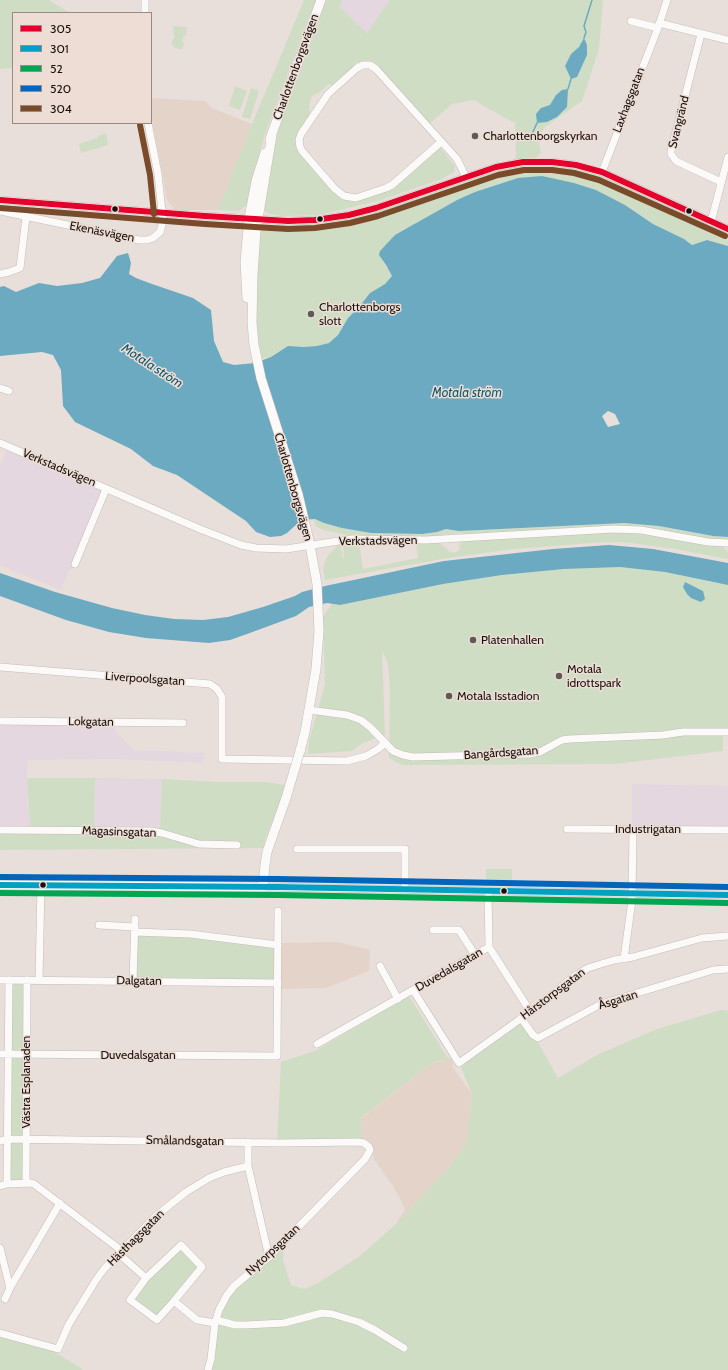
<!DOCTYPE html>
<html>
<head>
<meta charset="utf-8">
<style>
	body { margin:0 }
	#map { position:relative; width:728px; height:1370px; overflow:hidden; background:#e8dfda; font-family:Cabin,sans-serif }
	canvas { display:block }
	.legend { position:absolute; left:12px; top:12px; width:140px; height:112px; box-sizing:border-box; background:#eeddd4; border:1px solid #988b85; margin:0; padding:5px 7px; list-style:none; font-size:12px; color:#17110e }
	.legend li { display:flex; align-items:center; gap:8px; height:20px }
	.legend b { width:20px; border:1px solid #988b85 }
</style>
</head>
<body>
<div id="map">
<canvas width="728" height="1370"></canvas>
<ul class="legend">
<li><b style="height:5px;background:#e4002b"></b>305</li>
<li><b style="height:5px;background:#01a1c4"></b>301</li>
<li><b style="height:5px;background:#00a651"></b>52</li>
<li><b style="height:5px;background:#0065bd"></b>520</li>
<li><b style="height:5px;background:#7a4b2a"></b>304</li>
</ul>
</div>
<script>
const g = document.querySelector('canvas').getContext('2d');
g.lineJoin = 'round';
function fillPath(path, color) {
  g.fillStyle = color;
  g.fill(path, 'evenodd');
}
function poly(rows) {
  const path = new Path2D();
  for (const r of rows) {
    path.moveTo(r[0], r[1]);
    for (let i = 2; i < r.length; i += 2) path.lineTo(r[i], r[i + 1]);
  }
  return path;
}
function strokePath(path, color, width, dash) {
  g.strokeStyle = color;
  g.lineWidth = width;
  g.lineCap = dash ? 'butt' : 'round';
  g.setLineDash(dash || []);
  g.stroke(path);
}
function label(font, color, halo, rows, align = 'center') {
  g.font = font + ' Cabin,sans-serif';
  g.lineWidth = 3;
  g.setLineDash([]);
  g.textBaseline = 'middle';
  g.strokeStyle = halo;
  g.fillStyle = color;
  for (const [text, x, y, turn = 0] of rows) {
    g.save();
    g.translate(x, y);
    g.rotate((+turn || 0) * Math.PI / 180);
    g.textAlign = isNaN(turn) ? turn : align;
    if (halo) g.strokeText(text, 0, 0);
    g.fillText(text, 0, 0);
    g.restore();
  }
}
fillPath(poly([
	[151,98,205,101,212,108,252,124,218,210,175,210,167,200,162,170,154,131,151,111],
	[337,942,370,950,369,971,326,988,277,989,275,943],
	[452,1059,453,1068,472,1094,467,1144,449,1167,396,1224,405,1209,395,1189,374,1159,370,1144,362,1139,361,1119,432,1063]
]), '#e4d3c9');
fillPath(poly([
	[342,0,390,0,367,33,340,7],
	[7,448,106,489,76,566,69,571,61,590,0,565,0,467],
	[0,721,115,724,115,731,134,750,204,753,203,763,116,759,28,760,27,778,31,831,0,830],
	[95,778,162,779,161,835,94,830],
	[632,784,728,786,728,828,632,828]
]), '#e4d7df');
fillPath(poly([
	[0,0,49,0,70,13,13,13,13,68,0,69],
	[304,0,342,0,340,7,367,33,390,0,603,0,599,49,582,101,545,127,538,138,541,153,532,162,583,167,728,230,728,246,707,240,692,245,684,239,653,224,625,205,596,190,574,183,518,178,457,200,436,212,379,255,392,276,385,284,370,293,359,307,348,318,338,335,329,343,317,346,304,347,288,346,271,357,261,359,256,326,258,236,262,228,268,225,326,224,326,219,514,164,516,155,515,123,480,104,475,100,452,104,426,127,370,65,359,66,356,60,356,64,334,85,328,84,320,92,312,96,309,105,310,114,297,143,339,196,379,194,436,149,440,148,455,166,454,172,442,179,378,201,318,215,281,216,267,213,264,208,265,192,278,131,320,20,310,14,264,137,247,205,239,211,218,210,252,124],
	[173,26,186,27,187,30,186,35,183,37,182,41,184,44,182,49,178,49,175,48,171,43,174,38],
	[235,86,247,91,240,110,229,106],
	[251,88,259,91,250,119,242,117],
	[106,133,108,145,81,153,79,144,97,138,100,135],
	[313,519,342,528,371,533,422,534,437,532,446,529,459,531,624,523,659,526,713,536,728,537,728,540,710,540,641,527,470,534,457,533,447,534,434,537,352,536,323,530,316,526],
	[607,532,632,532,720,545,728,552,728,559,675,549,631,543,619,542,591,543,514,549,448,558,325,580,323,568,327,557,338,545,340,544,343,559,344,557,343,547,346,542,359,542,363,569,418,558,416,542,439,542,450,552,454,553,459,550,460,541],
	[620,567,665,572,728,585,728,731,723,731,723,751,615,764,402,765,389,758,390,688,388,664,382,650,385,735,363,743,352,751,308,754,309,741,325,685,323,617,332,604,340,605,443,584,502,575,564,569],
	[27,778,95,778,94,830,160,835,162,779,219,782,267,782,285,785,277,811,266,836,263,848,0,850,0,830,31,831],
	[486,869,512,869,512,880,486,880],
	[132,931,275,943,277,985,131,983],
	[7,981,25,981,25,1183,7,1184],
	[409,996,447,1057,452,1059,438,1061,432,1063,361,1118,362,1141,277,1143,281,1062,317,1050],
	[721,1010,728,1011,728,1370,205,1370,227,1292,284,1242,283,1261,291,1285,304,1289,316,1284,360,1256,396,1224,449,1167,467,1143,472,1094,461,1067,519,1019,536,1039,558,1078,599,1054,657,1029],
	[181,1245,198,1268,156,1320,131,1300,144,1280],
	[0,1334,4,1334,55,1352,82,1369,82,1370,0,1370]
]), '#cfddc5');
fillPath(poly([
	[584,38,587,45,587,55,577,77,571,79,565,66,571,54,579,47],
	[568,89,567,107,557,117,547,122,537,123,536,114,541,108,550,105,556,95,562,90],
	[542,176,574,183,596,190,625,205,653,224,684,239,692,245,707,240,728,246,728,537,713,536,659,526,624,523,459,531,446,529,437,532,422,534,371,533,342,528,324,523,315,519,303,520,299,522,287,533,281,536,270,537,256,532,246,521,177,475,153,466,131,449,75,422,63,406,61,370,53,355,42,352,0,356,0,287,4,286,16,292,39,283,57,286,82,283,100,278,117,256,128,253,131,263,129,274,136,278,152,284,193,298,211,310,214,341,223,362,234,365,255,363,271,357,288,346,304,347,317,346,329,343,338,335,348,318,359,307,370,293,385,284,392,276,386,265,379,255,380,251,395,235,457,200,475,192,518,178],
	[608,411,615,414,620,424,608,427,602,416],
	[609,545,653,549,728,563,728,585,665,572,620,567,564,569,502,575,443,584,340,605,327,603,309,607,296,616,247,634,230,640,209,643,146,638,109,632,66,620,0,596,0,573,55,592,112,608,145,615,174,619,203,620,228,617,263,607,295,596,302,592,325,586,444,561,553,549],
	[685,582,703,591,705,599,701,602,691,598,687,594,683,587]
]), '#6baac0');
strokePath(poly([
	[584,38,586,32,584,26,592,0],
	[568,89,571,79],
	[530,141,531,136,537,123]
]), '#6baac0', 1.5);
const minor = poly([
	[145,13,145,0],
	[631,21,658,28],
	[659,23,728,40],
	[701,34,671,151,671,154,676,161,721,182],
	[441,142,392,185,386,188,356,198,344,196,335,189,302,151,300,147,299,140,301,134,328,94,357,68,363,65,370,65,376,69,457,159,466,177],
	[602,172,658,28,667,0],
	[0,200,205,216,288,221,315,220,349,215,376,208,496,167,523,162,552,162,576,165,602,172,728,229],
	[0,211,139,240,147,240,153,238,160,232,163,221,158,174,148,123],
	[711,222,728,157],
	[0,274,9,272,20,268,26,217],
	[0,388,9,391],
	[0,443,200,529,241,545,256,548,286,549,352,539,426,540,613,529,641,530,708,542,728,543],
	[75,564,106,489],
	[0,667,210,684,217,689,222,697,222,759,347,761,366,756,378,749,385,743],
	[309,710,347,715,361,720,371,728,393,751,403,755,413,757,529,754,540,752,562,740,570,739,663,735,683,732,728,732],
	[0,721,183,723],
	[567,829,728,830],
	[0,830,151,831,162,833,199,844,237,845],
	[297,849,405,849,405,890],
	[263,887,728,895],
	[99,925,135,927],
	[433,930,459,930,475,955],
	[134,932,190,934,278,945],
	[489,947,530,1011],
	[624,959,632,900,633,829],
	[380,966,398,999],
	[0,980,278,983],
	[39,980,41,885],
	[133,981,135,919],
	[413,990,459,1063,544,1002,573,977,588,968,614,960,633,957,702,938,728,936],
	[521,1018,533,1035,538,1038,601,1004,713,970,728,969],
	[317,1044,489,947,488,891],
	[0,1054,277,1056,278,911],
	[0,1141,8,1139,281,1143,358,1142,364,1143,369,1147,370,1150,365,1159,269,1257,234,1286,227,1295,219,1310,215,1323,211,1359,208,1370],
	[248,1142,248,1166,269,1257],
	[26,1183,27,980],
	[7,1184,9,980],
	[0,1186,7,1184,30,1183,34,1184,122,1251],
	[0,1248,10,1288],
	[119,1254,146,1278,130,1300,157,1320,174,1301,202,1267,181,1245,146,1278],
	[5,1299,10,1288,60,1203],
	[174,1301,197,1320,215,1323],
	[216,1320,235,1325,245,1325,284,1323,322,1313,332,1314,359,1322,375,1330,404,1348],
	[0,1333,58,1349,69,1324,96,1280,104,1269,156,1216,186,1192,209,1178,224,1172,248,1166]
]);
const major = poly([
	[272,135,256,231,253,274,252,322,254,345,261,378,298,494,310,545,317,584,319,631,316,669,305,732,300,751],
	[270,139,321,0],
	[247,298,245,262,249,218,256,181,265,153],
	[0,885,263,887,265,865,267,852,286,798]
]);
strokePath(minor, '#c3bcb8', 8);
strokePath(major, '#c3bcb8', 10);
strokePath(minor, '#fcfaf9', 7);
strokePath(major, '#fcfaf9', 9);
const majorBridge = poly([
	[286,798,300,751]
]);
strokePath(majorBridge, '#c3bcb8', 10, []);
strokePath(majorBridge, '#fcfaf9', 9);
strokePath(poly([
	[0,200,205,216,288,221,315,220,349,215,376,208,496,167,523,162,552,162,576,165,602,172,728,229]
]), '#e4002b', 6);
strokePath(poly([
	[0,885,278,887,728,895]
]), '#01a1c4', 6);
strokePath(poly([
	[0,893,278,895,728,903]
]), '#00a651', 6);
strokePath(poly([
	[0,877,278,879,728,887]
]), '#0065bd', 6);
strokePath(poly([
	[140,125,150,175,154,214],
	[0,208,205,224,288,229,315,228,350,223,378,216,498,175,524,170,552,170,574,173,599,180,725,236]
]), '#7a4b2a', 6);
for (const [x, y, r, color] of [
	[475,136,4,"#605955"],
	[115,209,3.5,"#17110e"],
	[689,211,3.5,"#17110e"],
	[320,219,3.5,"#17110e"],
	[311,314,4,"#605955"],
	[473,640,4,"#605955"],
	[559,676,4,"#605955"],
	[449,696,4,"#605955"],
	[43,885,3.5,"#17110e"],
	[504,891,3.5,"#17110e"]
]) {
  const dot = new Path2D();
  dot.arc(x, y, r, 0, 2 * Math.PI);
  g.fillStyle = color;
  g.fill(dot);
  strokePath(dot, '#eeddd4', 1.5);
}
label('12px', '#17110e', '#eeddd4', [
	["Charlottenborgsvägen",296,67,-70],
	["Laxhagsgatan",629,100,-69],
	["Svangränd",679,122,-76],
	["Ekenäsvägen",102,232,11],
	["Verkstadsvägen",59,468,23],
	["Charlottenborgsvägen",293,487,74],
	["Verkstadsvägen",378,541,-1],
	["Liverpoolsgatan",145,679,4],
	["Lokgatan",91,722,1],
	["Bangårdsgatan",501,753,-4],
	["Industrigatan",648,829],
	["Magasinsgatan",119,832,2],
	["Duvedalsgatan",449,970,-30],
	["Dalgatan",139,981,1],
	["Hårstorpsgatan",553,994,-37],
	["Åsgatan",618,1000,-17],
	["Duvedalsgatan",138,1055],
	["Västra Esplanaden",26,1082,-90],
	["Smålandsgatan",185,1141,1],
	["Hästhagsgatan",136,1238,-45],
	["Nytorpsgatan",273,1250,-43]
]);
label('12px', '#17110e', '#eeddd4', [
	["Charlottenborgskyrkan",483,136],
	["Charlottenborgs",319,307],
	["slott",319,321],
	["Platenhallen",481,640],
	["Motala",567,669],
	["idrottspark",567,683],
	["Motala Isstadion",457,696]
], 'left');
label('italic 13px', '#0f5a72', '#eeddd4', [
	["Motala ström",152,366,33],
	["Motala ström",467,393]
]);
</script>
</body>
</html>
